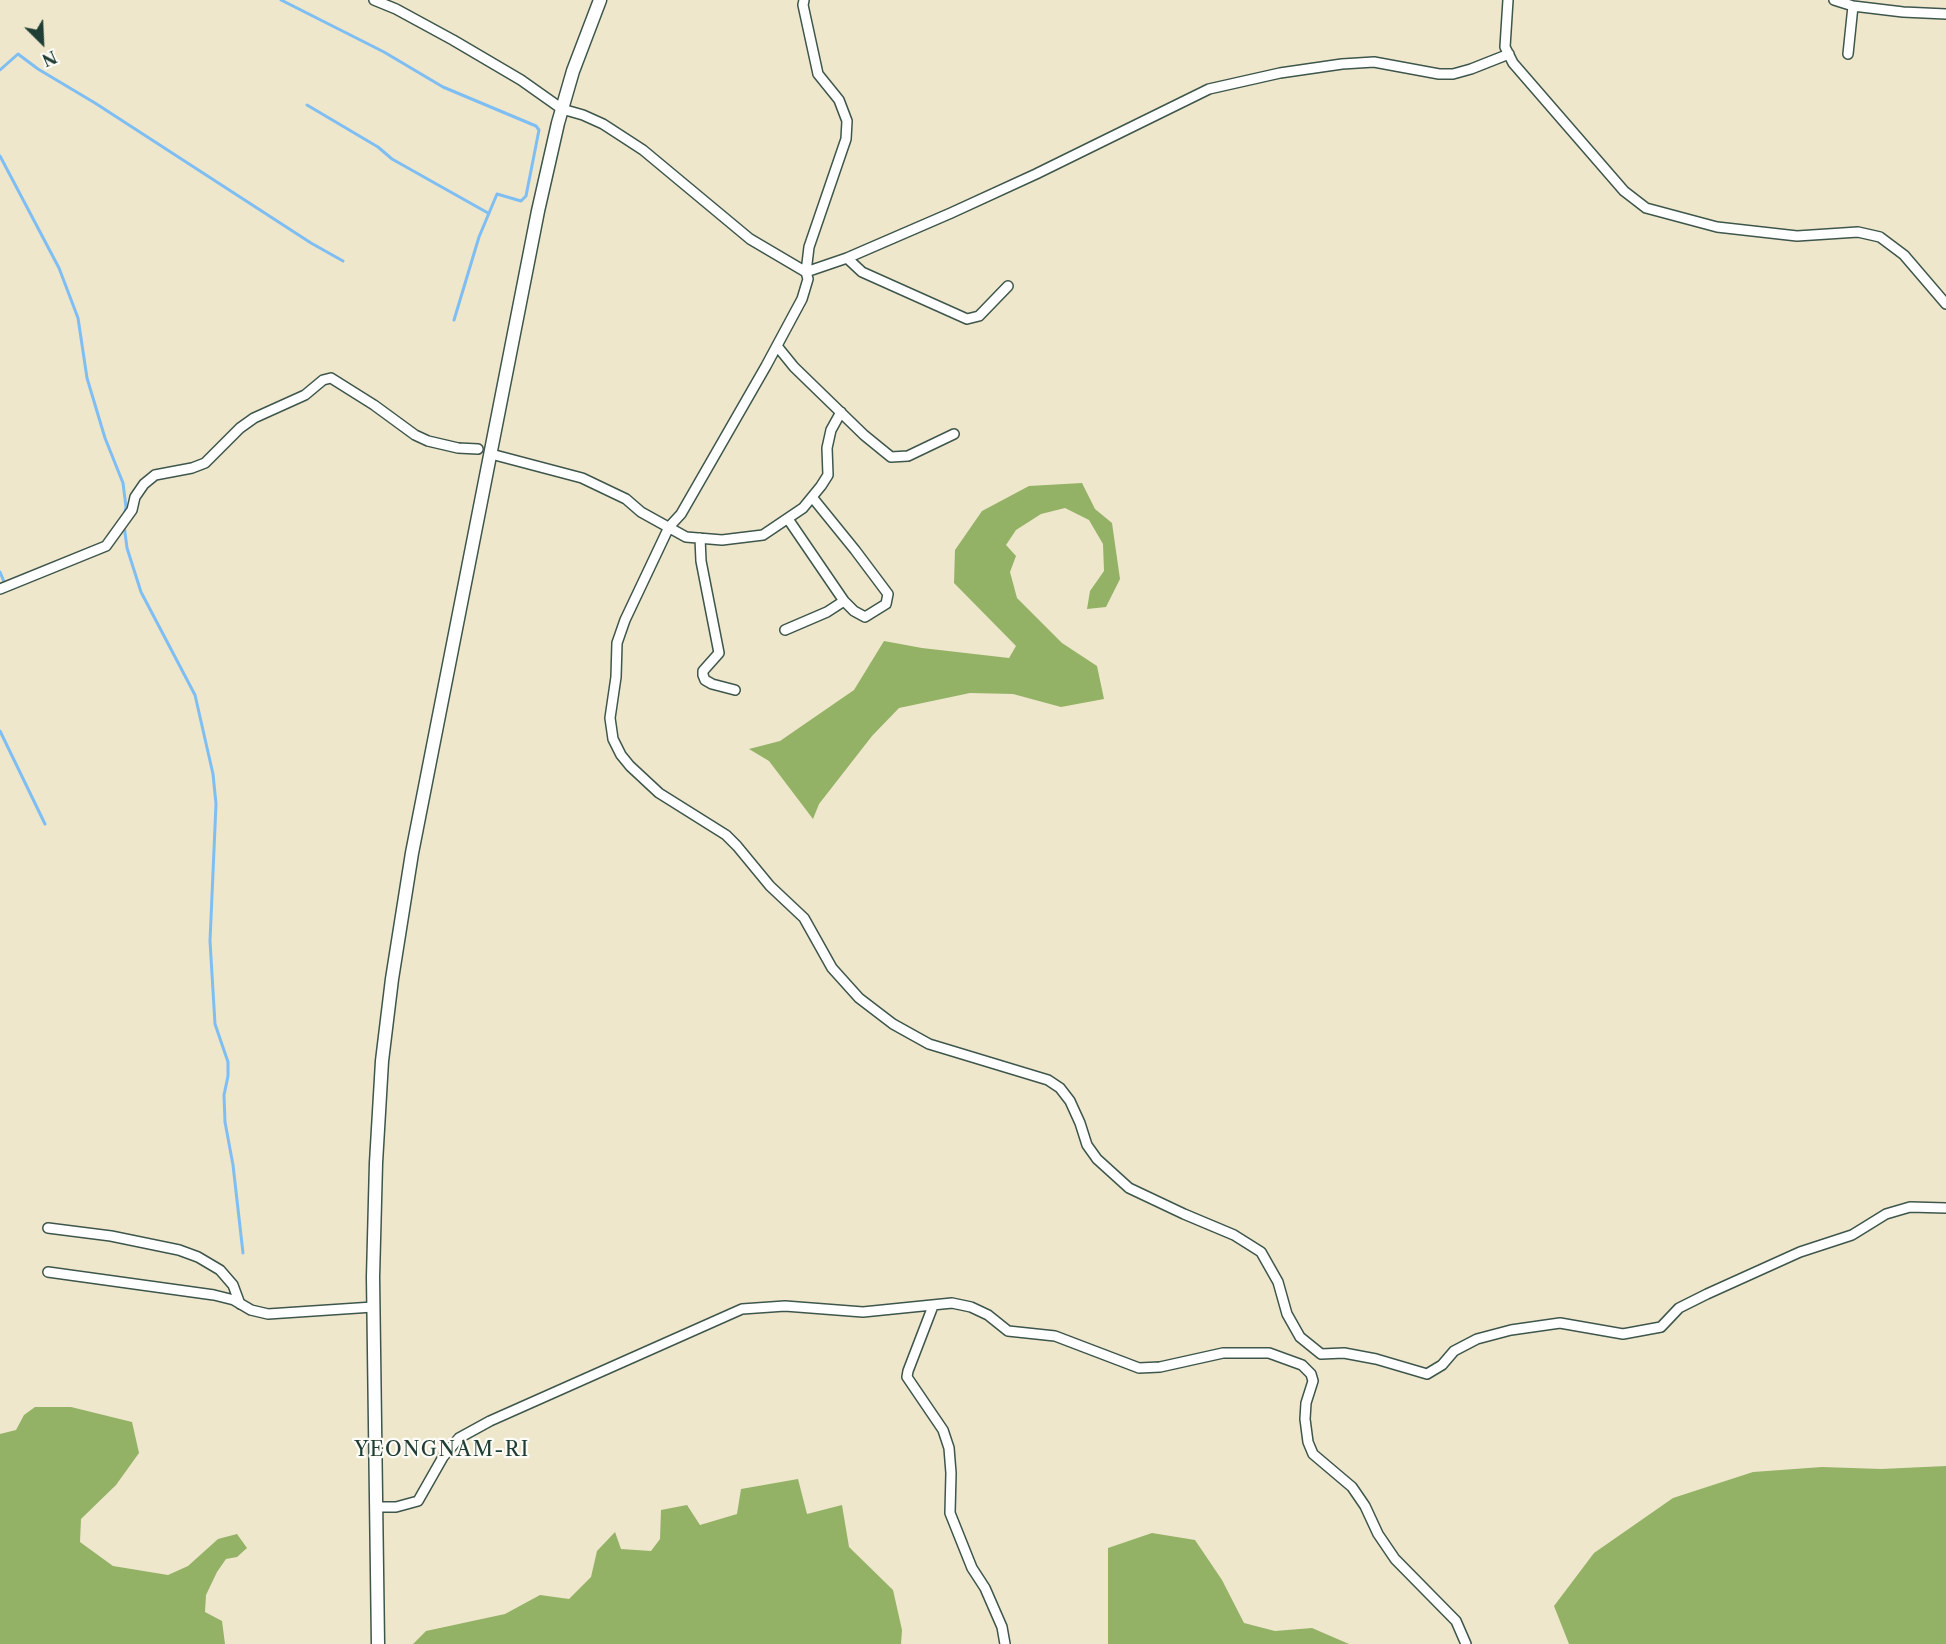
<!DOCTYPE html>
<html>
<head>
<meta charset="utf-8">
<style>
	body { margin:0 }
	#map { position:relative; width:1946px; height:1644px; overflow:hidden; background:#eee7cc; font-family:"Libre Caslon Text",serif }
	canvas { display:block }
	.north { position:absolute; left:12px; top:12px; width:60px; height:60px; -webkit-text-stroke:4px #fdfcf7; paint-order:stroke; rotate:156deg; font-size:16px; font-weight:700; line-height:24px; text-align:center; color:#1f3d34 }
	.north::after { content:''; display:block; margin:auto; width:21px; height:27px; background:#1f3d34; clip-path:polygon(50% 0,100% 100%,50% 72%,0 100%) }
</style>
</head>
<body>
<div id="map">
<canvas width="1946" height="1644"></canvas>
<div class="north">N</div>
</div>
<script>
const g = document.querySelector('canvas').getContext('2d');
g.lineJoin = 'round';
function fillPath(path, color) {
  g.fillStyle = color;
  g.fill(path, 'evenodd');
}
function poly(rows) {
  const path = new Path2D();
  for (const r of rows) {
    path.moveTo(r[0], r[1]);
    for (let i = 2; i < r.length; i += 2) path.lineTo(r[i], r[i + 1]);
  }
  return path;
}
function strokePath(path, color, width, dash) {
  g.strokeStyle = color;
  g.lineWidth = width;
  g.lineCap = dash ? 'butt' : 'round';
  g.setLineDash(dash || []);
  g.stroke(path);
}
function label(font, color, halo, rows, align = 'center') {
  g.font = font + ' "Libre Caslon Text",serif';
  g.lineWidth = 4.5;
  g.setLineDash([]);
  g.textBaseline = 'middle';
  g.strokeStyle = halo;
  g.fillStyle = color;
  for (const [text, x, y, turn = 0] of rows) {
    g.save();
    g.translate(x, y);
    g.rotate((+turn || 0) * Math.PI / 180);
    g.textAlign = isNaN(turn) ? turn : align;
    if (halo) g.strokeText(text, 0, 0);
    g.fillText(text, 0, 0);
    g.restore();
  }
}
fillPath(poly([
	[1082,483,1095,509,1112,523,1120,579,1106,607,1087,609,1090,591,1104,571,1103,544,1089,520,1065,508,1041,514,1016,530,1006,545,1016,556,1010,572,1017,598,1062,643,1097,666,1104,699,1061,707,1013,694,970,693,899,708,872,736,819,804,813,819,769,761,749,749,780,741,854,690,884,641,922,648,1009,658,1016,646,954,583,955,550,982,511,1029,486],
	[35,1407,71,1407,132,1422,139,1453,116,1485,81,1519,80,1542,113,1566,168,1575,188,1566,218,1539,237,1534,247,1548,237,1557,226,1559,217,1572,206,1595,205,1612,222,1621,225,1644,0,1644,0,1434,16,1430,24,1415],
	[1946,1466,1946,1644,1569,1644,1554,1606,1594,1553,1673,1498,1753,1472,1822,1467,1881,1469],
	[798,1479,807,1514,842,1505,849,1547,893,1590,902,1630,901,1644,413,1644,426,1631,505,1614,540,1595,569,1599,591,1577,597,1551,615,1532,621,1549,651,1551,660,1539,661,1510,687,1505,700,1525,737,1514,741,1489],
	[1152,1533,1195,1540,1222,1580,1244,1623,1275,1631,1312,1628,1349,1644,1108,1644,1108,1548]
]), '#93b266');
strokePath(poly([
	[281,0,384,52,443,87,536,126,539,130,526,196,521,201,497,194,479,237,454,320],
	[0,70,18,54,38,69,95,103,311,243,343,261],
	[307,105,378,147,392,159,488,213],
	[0,156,59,268,78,318,87,378,105,438,123,483,126,507,124,516],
	[124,525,127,548,141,592,195,695,213,774,216,804,210,941,215,1024,228,1062,228,1076,224,1095,225,1122,233,1165,243,1253],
	[0,572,5,584],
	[0,731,45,824]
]), '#7fbef3', 3);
const street = poly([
	[374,0,396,9,453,40,521,80,562,109,583,115,603,124,643,150,750,239,806,272,808,279,802,299,766,366,681,514,669,527,625,620,617,643,616,677,610,718,613,739,621,755,630,766,659,793,726,835,737,846,770,886,804,918,832,968,859,998,893,1024,929,1044,1048,1080,1060,1088,1070,1101,1080,1123,1087,1145,1097,1159,1129,1188,1184,1214,1234,1235,1261,1252,1278,1282,1287,1314,1300,1337,1321,1354,1344,1353,1376,1359,1427,1374,1442,1365,1454,1351,1477,1339,1511,1330,1560,1323,1623,1334,1661,1327,1679,1308,1707,1294,1800,1252,1852,1235,1886,1214,1910,1207,1946,1208],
	[804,0,803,5,818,74,839,100,847,121,846,139,809,247,806,272,847,258,951,213,1036,174,1209,89,1280,73,1342,64,1374,62,1439,74,1453,74,1471,69,1509,54],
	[1508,0,1505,47,1513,63,1624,191,1646,208,1717,227,1797,236,1858,232,1880,237,1904,255,1946,304],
	[1834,0,1853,6,1903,12,1946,14],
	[1848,54,1853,6],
	[847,258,862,272,967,319,979,316,1008,286],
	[777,346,794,367,864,435,891,457,908,456,954,434],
	[491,454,582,478,626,499,641,512,686,537,722,540,763,535,803,508,821,486,828,475,827,448,831,430,841,412],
	[788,519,844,601,854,611,865,617,886,604,888,594,855,550,812,497],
	[700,538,701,561,719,653,703,671,703,675,705,680,712,684,735,690],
	[0,589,106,546,132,510,135,497,144,484,155,475,192,468,205,463,240,428,254,418,305,395,323,380,331,378,374,405,415,435,428,441,458,448,478,449],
	[785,630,827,612,844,601],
	[48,1228,111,1236,179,1250,198,1257,220,1270,233,1285,240,1304],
	[48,1272,214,1295,234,1300,251,1310,268,1314,373,1307],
	[933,1306,908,1371,907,1377,943,1430,949,1448,951,1473,950,1513,972,1568,985,1588,1002,1627,1005,1644],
	[376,1507,396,1507,418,1501,443,1457,459,1438,490,1421,742,1309,785,1306,863,1312,952,1303,971,1307,988,1315,1008,1331,1055,1336,1139,1368,1160,1367,1223,1353,1269,1353,1302,1365,1311,1374,1313,1381,1306,1403,1305,1419,1308,1442,1313,1454,1352,1487,1365,1506,1378,1534,1395,1559,1456,1621,1466,1644]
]);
const secondary = poly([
	[378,1644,373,1277,376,1163,382,1061,392,979,412,853,538,211,558,123,573,71,600,0]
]);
strokePath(street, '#3e564b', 12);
strokePath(secondary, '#3e564b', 15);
strokePath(street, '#fff', 9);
strokePath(secondary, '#fff', 12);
g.letterSpacing = '1.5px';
label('20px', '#1f3d34', '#fdfcf7', [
	["YEONGNAM-RI",442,1450]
]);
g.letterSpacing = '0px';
</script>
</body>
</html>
